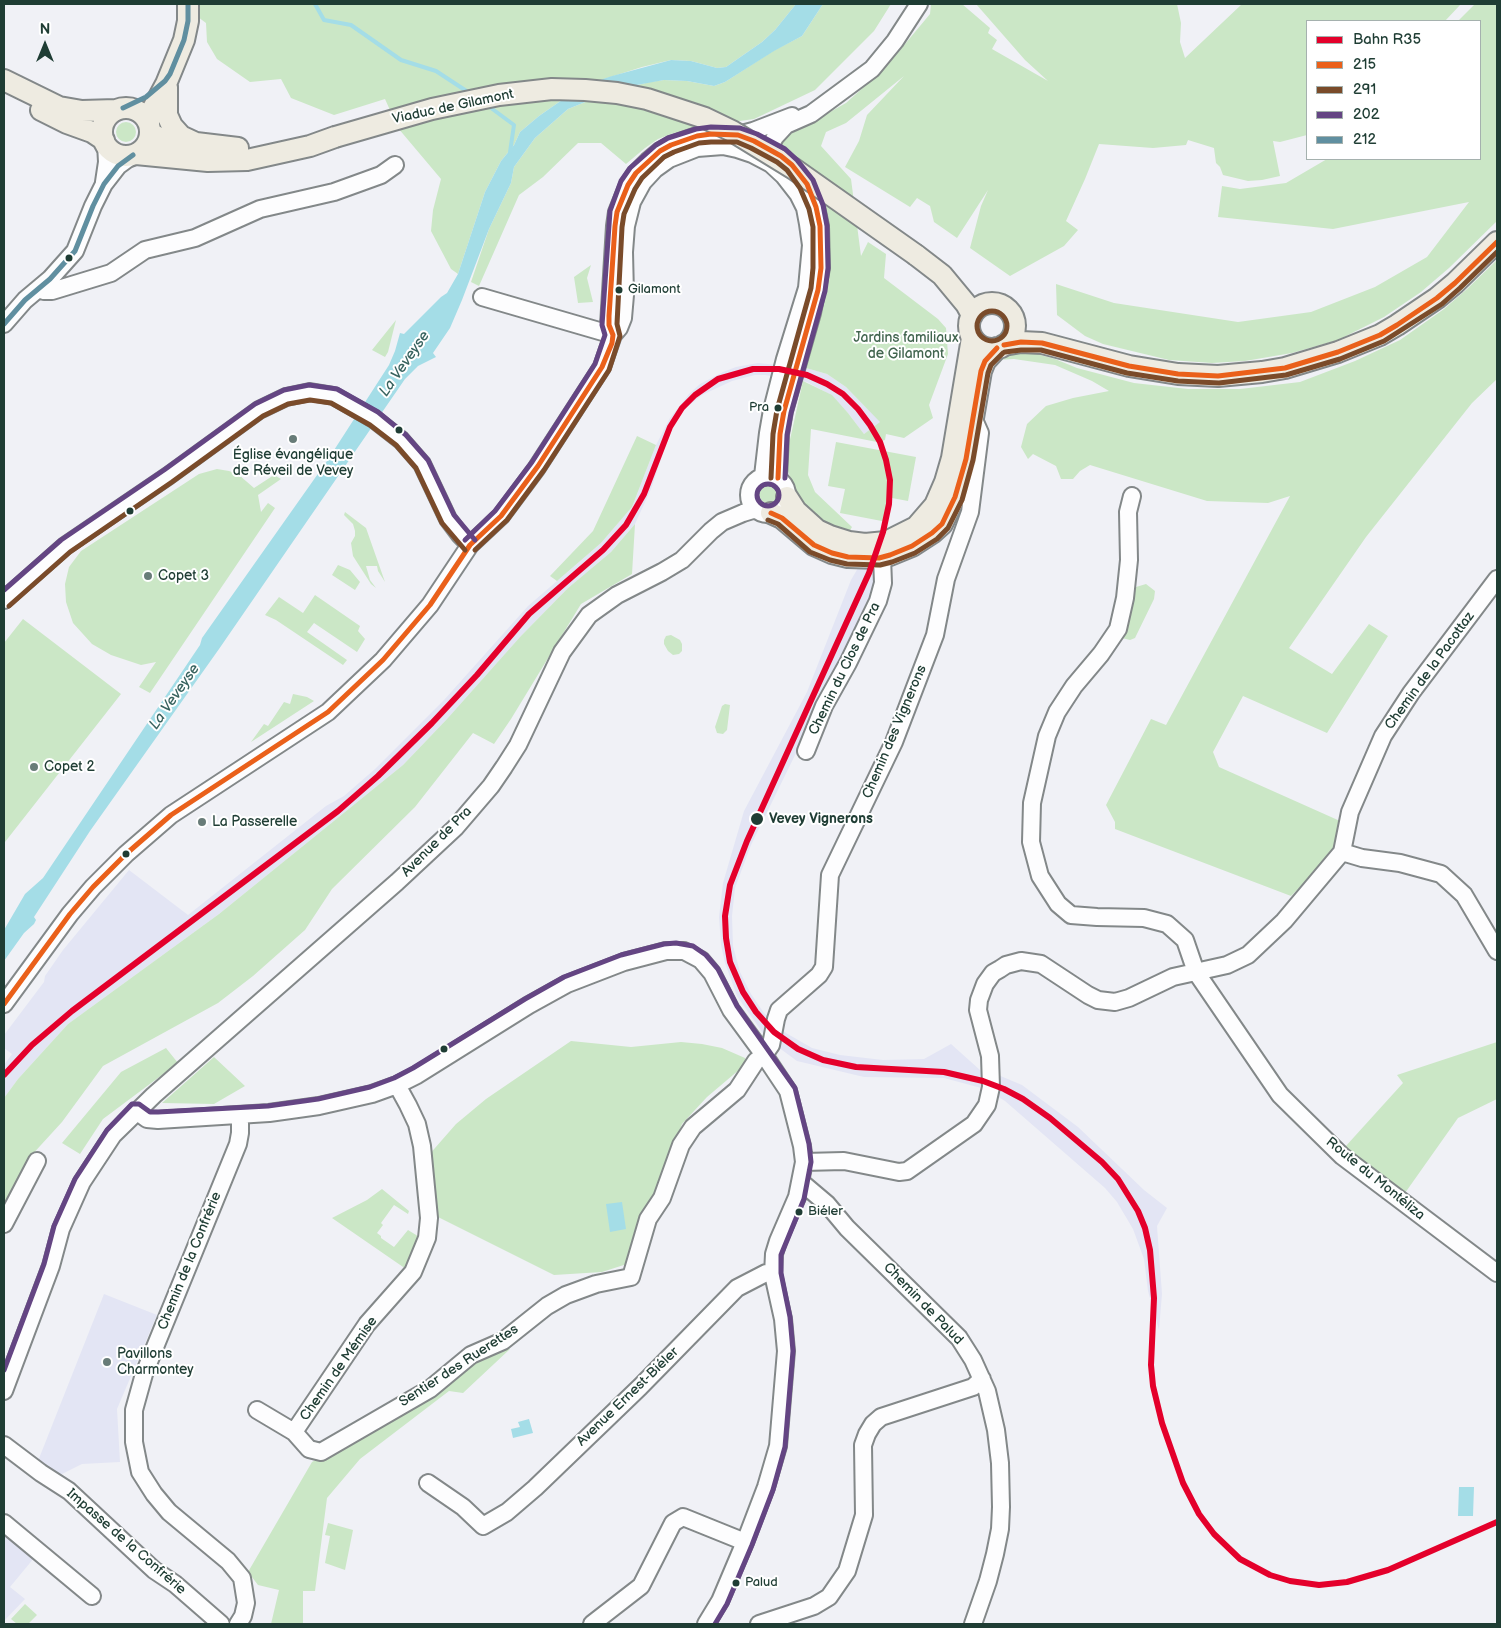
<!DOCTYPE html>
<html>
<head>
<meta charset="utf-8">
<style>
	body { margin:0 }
	#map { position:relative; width:1501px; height:1628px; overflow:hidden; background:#f0f1f6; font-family:"Balsamiq Sans",sans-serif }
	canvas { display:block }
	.frame { position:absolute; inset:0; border:5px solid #1f3d34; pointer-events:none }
	.legend { position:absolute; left:1306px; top:20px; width:175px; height:140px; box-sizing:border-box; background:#fff; border:1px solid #a5b1ae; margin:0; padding:6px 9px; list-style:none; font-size:15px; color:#1f3d34 }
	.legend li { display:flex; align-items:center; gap:10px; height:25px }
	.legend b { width:25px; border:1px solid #a5b1ae }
	.north { position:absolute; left:20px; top:20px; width:50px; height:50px; -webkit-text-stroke:4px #fff; paint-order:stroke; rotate:0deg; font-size:14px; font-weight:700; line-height:20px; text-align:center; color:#1f3d34 }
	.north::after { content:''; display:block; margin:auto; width:18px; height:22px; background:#1f3d34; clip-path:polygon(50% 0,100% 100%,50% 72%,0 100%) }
</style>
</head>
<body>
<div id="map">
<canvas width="1501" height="1628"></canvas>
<div class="frame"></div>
<ul class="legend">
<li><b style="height:6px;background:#e4002b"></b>Bahn R35</li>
<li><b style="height:6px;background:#ea601a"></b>215</li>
<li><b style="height:6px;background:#7a4b2a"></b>291</li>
<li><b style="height:6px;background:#644583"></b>202</li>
<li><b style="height:6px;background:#608fa0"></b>212</li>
</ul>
<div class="north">N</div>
</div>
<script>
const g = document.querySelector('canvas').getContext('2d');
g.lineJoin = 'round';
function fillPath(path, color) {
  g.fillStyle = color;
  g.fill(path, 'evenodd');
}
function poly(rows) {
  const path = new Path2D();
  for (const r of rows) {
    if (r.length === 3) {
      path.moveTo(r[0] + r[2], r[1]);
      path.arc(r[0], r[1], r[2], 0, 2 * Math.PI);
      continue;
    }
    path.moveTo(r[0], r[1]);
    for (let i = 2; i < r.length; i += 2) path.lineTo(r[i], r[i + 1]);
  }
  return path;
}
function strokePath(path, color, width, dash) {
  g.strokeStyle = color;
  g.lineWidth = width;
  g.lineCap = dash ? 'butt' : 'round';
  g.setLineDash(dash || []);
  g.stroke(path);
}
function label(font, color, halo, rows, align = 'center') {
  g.font = font + ' "Balsamiq Sans",sans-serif';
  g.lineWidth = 4;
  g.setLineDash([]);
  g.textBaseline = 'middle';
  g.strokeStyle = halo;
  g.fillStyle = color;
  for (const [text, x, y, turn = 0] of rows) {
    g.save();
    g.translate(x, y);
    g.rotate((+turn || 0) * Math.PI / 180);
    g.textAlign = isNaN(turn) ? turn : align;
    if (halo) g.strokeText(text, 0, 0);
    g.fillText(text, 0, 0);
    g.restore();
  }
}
fillPath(poly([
	[758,363,806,368,827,374,846,387,881,422,864,434,848,413,831,395,807,382,765,375,755,375,732,381,702,395,685,409,671,429,651,489,635,524,611,552,568,588,520,637,447,719,403,765,219,914,68,1024,18,1079,4,1098,4,1065,12,1054,4,1048,4,1035,44,982,45,976,63,950,129,870,188,915,326,806,344,796,375,769,444,700,528,606,601,543,632,507,656,445,670,418,689,394,700,384,723,372,736,367],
	[858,568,878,571,871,606,820,704,751,845,735,888,732,916,733,946,740,972,751,994,764,1013,786,1033,812,1048,840,1055,883,1060,924,1059,951,1044,980,1070,991,1072,1022,1085,1078,1127,1144,1190,1167,1208,1157,1226,1162,1294,1159,1330,1148,1291,1144,1259,1133,1229,1117,1202,1105,1188,1005,1101,985,1089,944,1078,864,1077,797,1061,767,1039,737,996,725,963,721,945,719,917,723,883,744,811,807,692,851,580],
	[104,1294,157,1315,117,1409,120,1462,82,1464,58,1476,38,1461],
	[4,1523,39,1552,10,1587,25,1599,4,1621]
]), '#e3e5f4');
fillPath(poly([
	[197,4,796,4,775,30,762,42,726,67,717,68,691,61,671,60,642,67,582,86,539,116,520,132,514,145,501,161,485,192,458,274,451,269,431,231,433,210,441,179,398,128,385,99,334,115,291,98,281,79,250,82,217,59,207,42,206,23,198,17],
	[823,4,891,4,874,31,815,90,754,119,697,127,674,133,658,139,645,148,626,164,601,143,578,143,543,177,519,195,479,286,471,282,489,229,511,183,514,167,535,138,568,109,605,94,649,82,664,80,687,81,714,86,725,82,773,51,802,36],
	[931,4,962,4,990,28,988,33,997,40,992,49,1048,81,1025,60,976,4,1177,4,1181,23,1180,42,1185,58,1242,4,1461,4,1445,21,1307,21,1307,135,1280,142,1273,141,1280,176,1262,180,1248,181,1223,175,1220,167,1216,163,1214,148,1188,140,1186,145,1153,148,1099,144,1085,179,1066,221,1078,230,1064,246,1010,276,970,248,981,206,988,190,957,238,934,222,930,206,917,198,910,207,845,167,859,141,867,115,904,76,846,123,826,132,821,146,851,179,861,256,868,242,886,254,884,278,938,319,946,328,948,354,929,405,933,418,904,438,886,434,885,440,877,442,811,429,808,475,815,492,852,527,849,532,825,528,798,500,785,462,803,381,832,395,848,413,864,434,880,422,846,387,827,374,806,368,828,286,828,224,825,208,812,189,781,156,781,148,782,140,787,136,846,103,885,68,930,14],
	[1475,4,1497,4,1497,221,1449,268,1421,292,1384,317,1338,340,1292,353,1245,361,1212,363,1169,360,1103,344,1085,336,1057,315,1056,284,1114,303,1238,322,1311,312,1375,287,1427,257,1469,202,1333,229,1218,217,1222,186,1240,189,1286,183,1327,159,1480,159,1480,21,1458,21],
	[126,132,10],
	[1497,260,1497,379,1472,403,1366,537,1289,648,1332,674,1369,624,1388,636,1327,733,1243,696,1213,752,1219,767,1340,821,1337,850,1291,896,1115,829,1115,822,1106,805,1151,719,1166,725,1290,496,1268,503,1207,501,1090,465,1080,471,1073,479,1061,479,1056,466,1033,454,1028,459,1021,447,1027,424,1046,406,1073,398,1109,391,1092,381,1055,365,1014,359,997,360,1015,351,1030,352,1055,359,1077,368,1134,383,1188,389,1240,389,1300,382,1355,361,1400,340,1444,309,1467,289],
	[591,265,587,278,593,302,578,303,574,277],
	[396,320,388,352,385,357,372,350],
	[637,436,656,445,632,507,601,543,557,581,550,576,593,531],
	[836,442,916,457,908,501,892,498,887,522,840,513,845,489,828,486],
	[217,469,229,471,239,475,254,488,274,475,281,479,258,495,261,512,268,503,275,508,150,693,139,687,156,662,141,665,111,655,92,644,73,623,66,602,65,584,69,567,81,551,199,474],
	[769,494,10],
	[345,512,366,528,385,582,378,571,377,566,366,566,370,580,376,588,371,584,353,556,351,543,355,536,355,531,353,524,344,515],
	[635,524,632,574,581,604,511,719,494,744,473,733,415,807,332,889,305,930,253,976,218,1003,103,1066,62,1122,30,1157,4,1207,4,1098,18,1079,68,1024,219,914,403,765,447,719,520,637,568,588,611,552],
	[338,565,350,570,360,582,355,590,332,575],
	[1146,584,1155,591,1154,599,1135,638,1130,640,1122,638,1121,631,1131,609,1136,587],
	[315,595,360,626,358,631,365,639,357,652,314,623,307,632,347,660,343,665,276,620,265,615,279,597,303,613],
	[23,619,121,694,5,842,4,841,4,643],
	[671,635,680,640,682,644,682,651,679,654,673,655,668,651,664,644,664,640,666,636],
	[293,694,307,697,314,701,251,742,264,724,268,726,284,702,290,704],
	[725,704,730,705,727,730,723,734,717,733,715,727,722,706],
	[571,1041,631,1047,681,1042,702,1044,722,1048,745,1058,746,1064,707,1097,682,1124,662,1180,630,1263,602,1272,554,1275,434,1215,428,1156,456,1124,486,1099],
	[1497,1042,1497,1099,1458,1118,1405,1193,1345,1147,1403,1083,1397,1075],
	[166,1048,178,1063,103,1119,80,1154,62,1143,121,1072],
	[214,1057,245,1086,214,1104,162,1103],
	[382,1189,409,1211,408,1214,394,1205,381,1223,383,1225,377,1233,381,1236,381,1238,394,1247,408,1230,421,1238,406,1269,332,1218,367,1200],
	[504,1344,510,1349,463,1393,449,1391,360,1459,327,1498,315,1591,303,1591,303,1624,271,1624,279,1590,258,1585,248,1572,312,1462,376,1428,472,1359],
	[328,1523,353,1530,345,1570,325,1563,330,1536,325,1535],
	[25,1604,37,1615,28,1624,17,1624,11,1619]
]), '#cbe7c6');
fillPath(poly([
	[796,4,823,4,802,36,774,51,725,82,714,86,687,81,664,80,626,87,605,94,568,109,535,138,514,167,511,183,489,229,462,300,450,328,433,353,436,357,418,366,405,379,219,649,90,831,34,917,36,920,34,924,24,933,4,961,4,930,25,894,43,878,200,645,202,638,327,461,389,365,395,351,400,333,404,334,441,297,447,293,458,274,485,192,501,161,514,145,520,132,539,116,582,86,612,76,671,60,691,61,717,68,726,67,762,42,775,30],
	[622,1202,626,1229,610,1232,606,1204],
	[529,1419,533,1433,513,1438,511,1429,520,1427,518,1422],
	[1459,1487,1474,1487,1473,1516,1458,1516]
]), '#a4dde7');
strokePath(poly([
	[315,4,324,20,351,25,401,60,436,71,471,94],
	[487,105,514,125,510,152]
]), '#a4dde7', 4);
const minor = poly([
	[738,135,753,131,792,116],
	[769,149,775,137,786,125,811,114,872,69,895,41,919,4],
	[104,182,107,162,106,144],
	[39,289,44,291,52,291,111,273,145,250,195,238,260,209,334,192,381,175,395,165],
	[482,297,613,335],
	[4,324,25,300,50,279,75,251,93,206,104,184,118,166,133,155],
	[613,335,609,325,615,226,617,212,628,185,636,173,648,161,660,151,671,145,697,136,711,134,737,135],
	[768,495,19],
	[778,478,780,434,784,411,812,313,821,268,820,226,816,207,807,184,799,173],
	[1132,496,1128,512,1129,560,1125,598,1118,629,1101,654,1074,686,1057,712,1047,736,1032,803,1031,842,1040,876,1058,904,1071,915,1097,917,1144,918,1167,924,1185,940,1196,972,1280,1095,1342,1156,1497,1273],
	[4,600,65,546,168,476,259,410,286,397,310,392,334,396,374,419,401,440,422,464,448,519,460,535,470,545],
	[806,751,824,706,848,663,878,601,883,583,882,557],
	[1342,852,1350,812,1383,736,1411,693,1497,579],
	[1342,852,1362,858,1400,863,1441,874,1464,895,1497,951],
	[4,1004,70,914,93,887,126,854,171,815,328,712,383,660,430,605,470,545,501,516,536,469,602,367,613,335,619,328,623,318,625,295,624,252,626,226,632,202,643,182,655,169,669,159,697,148,723,146,737,149,752,154,771,164,784,176,798,194,805,208,808,224,811,245,807,288,785,359,772,410,768,433,763,476],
	[136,1111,147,1119,158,1120,269,1113,319,1106,372,1094,397,1085,417,1075,529,1005,567,984,624,962,666,951,684,951,701,960,712,973,731,1010,764,1055,788,1091,802,1146,804,1162,797,1197,778,1241,774,1254,773,1274,783,1319,786,1351,778,1446,766,1487,745,1542,720,1601,706,1624],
	[804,1162,844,1161,899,1172,907,1171,974,1124,987,1105,991,1087,990,1056,978,1010,979,1000,985,984,993,973,1000,969,1006,965,1021,961,1041,964,1088,995,1098,1000,1115,1002,1129,998,1173,977,1227,965,1248,955,1284,921,1342,852],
	[801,1182,827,1204,847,1228,959,1338,973,1360,987,1391,996,1430,1000,1463,1001,1507,1000,1529,995,1554,988,1581,973,1624],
	[4,1224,37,1161],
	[4,1391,51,1266,61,1229,82,1182,113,1135,154,1095,397,882,455,828,491,786,504,767,518,745,562,652,589,615,617,595,662,572,682,560,711,531,722,522,743,513,756,509],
	[257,1410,294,1432,309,1449,321,1452,430,1389,471,1355,503,1341,547,1306,566,1295,596,1284,631,1277,648,1219,662,1198,681,1145,693,1127,737,1090,756,1061,764,1055,771,1045,776,1019,779,1010,819,975,824,967,830,875,894,742,935,635,946,579,970,512,980,433,976,424],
	[294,1432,367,1324,413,1272,427,1238,429,1218,422,1146,417,1124,408,1105,397,1085],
	[4,1445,41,1473,69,1491,154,1570,175,1584,221,1624],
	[428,1483,463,1507,483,1526,507,1512,535,1488,640,1387,737,1288,766,1273,773,1274],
	[4,1523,92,1596],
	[238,1624,243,1616,246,1603,242,1578,228,1561,169,1512,154,1494,140,1472,134,1442,134,1410,144,1374,238,1144,240,1133,240,1115],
	[592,1624,641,1586,673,1523,683,1517,745,1542],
	[759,1624,814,1606,829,1597,847,1571,864,1515,863,1445,867,1434,873,1424,881,1417,973,1387,982,1379]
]);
const major = poly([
	[4,80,59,107,82,111,116,110],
	[167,87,167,115,172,126,181,136,196,143,238,148],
	[126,132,24],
	[41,110,67,123,92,132,104,140],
	[149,123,150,114,166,84,184,40,188,21,188,4],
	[151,133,171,146,189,150],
	[136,154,208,161,247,160,310,146,335,137],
	[916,255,942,275,966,304,972,315],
	[992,326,23],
	[1004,345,1021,342,1042,343,1129,366,1178,374,1218,376,1262,372,1285,368,1338,352,1380,335,1397,325,1437,298,1455,283,1497,242],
	[787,497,796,511,817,530,830,536,849,542,865,544,886,542,916,527,935,505,945,482,952,458,972,338],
	[771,513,782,518,814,545,832,553,848,557,879,558,890,555,912,546,932,533,942,524,955,497,966,459,981,371,985,361,997,348]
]);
strokePath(minor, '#838889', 20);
strokePath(major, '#838889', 24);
strokePath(minor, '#fdfdfe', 16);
strokePath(major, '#eeebe1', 20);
const majorBridge = poly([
	[335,137,432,109,499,95,552,89,585,90,617,93,647,99,705,118,732,131,794,169,916,255]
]);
strokePath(majorBridge, '#838889', 24, []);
strokePath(majorBridge, '#eeebe1', 20);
strokePath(poly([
	[1004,345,1021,342,1042,343,1129,366,1178,374,1218,376,1285,368,1338,352,1380,335,1397,325,1437,298,1455,283,1497,242],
	[771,513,782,518,814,545,832,553,848,557,879,558,890,555,912,546,932,533,942,524,955,497,966,459,981,371,985,361,997,348],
	[4,1004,70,914,93,887,126,854,171,815,328,712,383,660,430,605,470,545,501,516,538,466,602,367,612,343,613,335,609,325,609,316,615,226,617,212,628,185,636,173,660,151,671,145,697,136,711,134,738,135,754,141,781,156,792,165,807,184,816,207,820,226,821,268,818,290,784,411,780,434,778,478]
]), '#ea601a', 5);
strokePath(poly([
	[992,326,15],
	[1005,352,1021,350,1041,350,1127,373,1178,381,1219,383,1286,375,1340,359,1384,341,1442,304,1460,288,1497,252],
	[768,520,778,524,810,552,830,560,847,564,880,565,892,562,915,553,937,539,948,528,962,500,973,460,988,373,991,365,1003,353],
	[475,550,507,520,544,470,609,370,620,336,617,324,622,227,624,214,635,189,642,178,664,157,674,152,699,143,711,142,737,142,751,148,777,162,787,170,800,188,809,209,813,227,813,268,811,288,777,410,773,434,771,478],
	[9,606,70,552,172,482,263,416,288,404,310,400,331,403,370,425,396,445,416,468,442,523,465,550]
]), '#7a4b2a', 5);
strokePath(poly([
	[768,495,11],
	[465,540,495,511,532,462,595,364,605,335,602,325,610,211,621,181,630,168,656,145,668,138,696,129,711,127,740,128,757,134,785,149,797,160,813,180,823,205,827,226,828,268,825,291,791,413,787,435,785,478],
	[4,590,61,540,164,470,255,404,284,390,309,385,337,389,378,412,406,435,428,460,454,515,475,540],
	[4,1370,44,1264,54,1226,75,1179,107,1130,132,1104,139,1104,150,1112,158,1112,268,1106,318,1099,370,1087,394,1078,413,1068,525,999,564,977,621,955,664,944,676,943,693,946,706,955,718,969,737,1006,795,1088,809,1144,811,1162,804,1199,781,1255,781,1273,790,1317,793,1351,785,1447,773,1490,752,1545,727,1604,715,1624]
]), '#644583', 5);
strokePath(poly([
	[123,108,146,97,165,81,170,74,184,40,188,21,188,4],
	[4,324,25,300,50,279,75,251,93,206,104,184,118,166,133,155]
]), '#608fa0', 5);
strokePath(poly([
	[4,1075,32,1045,72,1011,338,811,378,776,432,723,477,675,529,614,603,550,626,525,644,494,670,427,682,408,695,395,718,379,753,369,779,369,807,375,827,384,843,394,858,409,870,425,880,442,886,460,890,480,889,504,883,532,869,573,747,841,730,885,725,916,726,938,730,962,743,992,756,1012,774,1032,798,1049,823,1060,856,1067,944,1072,983,1081,1004,1089,1023,1099,1050,1118,1102,1162,1118,1179,1138,1211,1145,1228,1150,1250,1154,1298,1151,1365,1153,1386,1162,1423,1183,1483,1199,1514,1214,1534,1240,1559,1270,1575,1290,1581,1319,1585,1347,1582,1388,1570,1497,1522]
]), '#e4002b', 6);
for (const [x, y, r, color] of [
	[69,258,4.5,"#1f3d34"],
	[619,290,4.5,"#1f3d34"],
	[778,408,4.5,"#1f3d34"],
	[399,430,4.5,"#1f3d34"],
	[293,439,5,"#687c78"],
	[130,511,4.5,"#1f3d34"],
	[148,576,5,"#687c78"],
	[34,767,5,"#687c78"],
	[757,819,7,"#1f3d34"],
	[202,822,5,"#687c78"],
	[126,854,4.5,"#1f3d34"],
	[444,1049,4.5,"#1f3d34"],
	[799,1212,4.5,"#1f3d34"],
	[107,1362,5,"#687c78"],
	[736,1583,4.5,"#1f3d34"]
]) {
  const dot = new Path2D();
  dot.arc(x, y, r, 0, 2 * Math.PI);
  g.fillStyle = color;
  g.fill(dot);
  strokePath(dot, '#fff', 2);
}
label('13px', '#1f3d34', '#fff', [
	["Gilamont",628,290],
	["Pra",769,408,"right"],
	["Biéler",808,1212],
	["Palud",745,1583]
], 'left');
label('14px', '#1f3d34', '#fff', [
	["Viaduc de Gilamont",453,107,-12],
	["Chemin du Clos de Pra",845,669,-64],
	["Chemin de la Pacottaz",1430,671,-54],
	["Chemin des Vignerons",895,732,-67],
	["Avenue de Pra",437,842,-45],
	["Route du Montéliza",1375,1179,39],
	["Chemin de la Confrérie",190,1261,-68],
	["Chemin de Palud",923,1304,46],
	["Sentier des Ruerettes",459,1366,-33],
	["Chemin de Mémise",339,1369,-55],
	["Avenue Ernest-Biéler",628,1397,-44],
	["Impasse de la Confrérie",126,1542,41]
]);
label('14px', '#42654f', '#fff', [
	["Jardins familiaux",906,338],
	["de Gilamont",906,354]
]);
label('14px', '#1f3d34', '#fff', [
	["Église évangélique",293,455,"center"],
	["de Réveil de Vevey",293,471,"center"],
	["Copet 3",158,576],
	["Copet 2",44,767],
	["La Passerelle",212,822],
	["Pavillons",117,1354],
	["Charmontey",117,1370]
], 'left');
label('bold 14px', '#1f3d34', '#fff', [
	["Vevey Vignerons",769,819]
], 'left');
label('italic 15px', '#38635f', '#fff', [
	["La Veveyse",405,364,-55],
	["La Veveyse",175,697,-55]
]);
</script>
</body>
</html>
